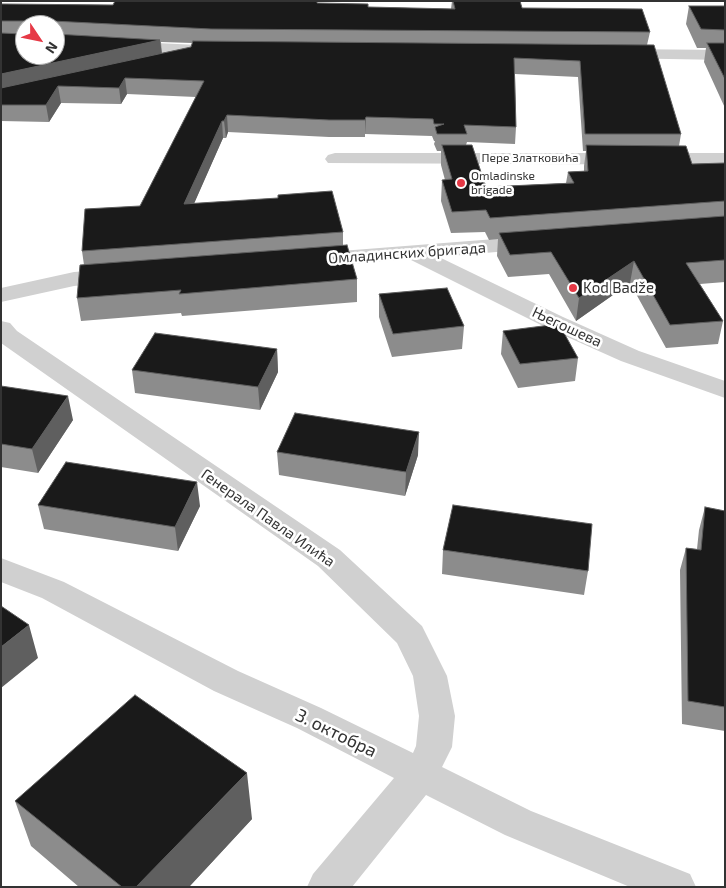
<!DOCTYPE html>
<html>
<head>
<meta charset="utf-8">
<style>
	body { margin:0 }
	#map { position:relative; width:726px; height:888px; overflow:hidden; background:#fff; font-family:"Exo 2",sans-serif }
	canvas { display:block }
	.frame { position:absolute; inset:0; border:2px solid #333; pointer-events:none }
	.north { position:absolute; left:15px; top:15px; width:50px; height:50px; box-sizing:border-box; background:#fff; border:1px solid #adadad; border-radius:50%; rotate:124deg; font-size:14px; font-weight:700; line-height:20px; text-align:center; color:#333 }
	.north::after { content:''; display:block; margin:auto; width:18px; height:22px; background:#e63946; clip-path:polygon(50% 0,100% 100%,50% 72%,0 100%) }
</style>
</head>
<body>
<div id="map">
<canvas width="726" height="888"></canvas>
<div class="frame"></div>
<div class="north">N</div>
</div>
<script>
const g = document.querySelector('canvas').getContext('2d');
g.lineJoin = 'round';
function poly(rows) {
  const path = new Path2D();
  for (const r of rows) {
    path.moveTo(r[0], r[1]);
    for (let i = 2; i < r.length; i += 2) path.lineTo(r[i], r[i + 1]);
  }
  return path;
}
function fillPath(path, color) {
  g.fillStyle = color;
  g.fill(path, 'evenodd');
}
function strokePath(path, color, width, dash) {
  g.strokeStyle = color;
  g.lineWidth = width;
  g.lineCap = dash ? 'butt' : 'round';
  g.setLineDash(dash || []);
  g.stroke(path);
}
function label(font, color, halo, rows, align = 'center') {
  g.font = font + ' "Exo 2",sans-serif';
  g.lineWidth = 5;
  g.setLineDash([]);
  g.textBaseline = 'middle';
  g.strokeStyle = halo;
  g.fillStyle = color;
  for (const [text, x, y, turn = 0] of rows) {
    g.save();
    g.translate(x, y);
    g.rotate((+turn || 0) * Math.PI / 180);
    g.textAlign = isNaN(turn) ? turn : align;
    if (halo) g.strokeText(text, 0, 0);
    g.fillText(text, 0, 0);
    g.restore();
  }
}
fillPath(poly([
	[55,38,218,46,224,47,226,51,224,55,218,56,55,48,55,38],
	[619,49,725,50,725,60,613,58,611,54,613,50,619,49],
	[335,153,725,153,725,165,328,163,325,159,328,155,335,153],
	[534,236,542,238,545,243,542,248,439,257,563,317,639,351,725,381,725,398,621,361,545,327,409,259,315,267,307,265,304,260,307,255,315,253,534,236],
	[115,269,123,271,126,276,123,281,74,286,1,302,1,288,74,272,115,269],
	[1,321,10,323,17,331,340,550,422,626,447,676,455,716,452,747,442,767,531,811,690,874,696,887,630,887,505,835,426,795,352,887,307,887,313,874,394,778,297,728,214,691,42,598,1,582,1,558,64,582,238,671,321,708,413,753,416,746,419,716,413,676,397,643,318,566,1,343,1,321]
]), '#d0d0d0');
fillPath(poly([
	[452,1,520,1,522,8,650,32,647,45,681,134,679,146,692,164,725,163,725,282,700,284,723,321,718,344,666,348,630,283,576,321,549,274,508,277,497,256,498,239,489,240,485,232,451,233,441,201,442,180,445,180,441,165,441,151,437,151,434,144,435,141,434,141,432,136,365,134,365,137,329,137,228,132,226,138,223,138,194,203,343,232,343,245,357,279,357,302,182,316,181,313,81,321,77,298,84,265,82,251,140,206,196,97,127,94,121,104,61,103,49,122,1,121,1,4,113,5,317,3,368,7,451,9],
	[25,25,55,25,55,55],
	[161,42,192,43,191,47,162,53],
	[515,74,578,77,583,151,586,151,584,166,584,171,568,172,566,183,486,187,466,145,467,142,515,144,516,127],
	[689,6,725,6,725,108,704,62,706,48,697,48,686,24],
	[379,294,464,326,462,349,392,357,379,317],
	[503,331,578,358,575,381,518,388,501,354],
	[277,349,278,372,260,410,135,393,132,370],
	[1,386,73,420,38,473,1,467],
	[277,452,418,455,405,496,279,475],
	[38,505,200,506,178,551,44,529],
	[705,507,725,511,725,731,682,724,680,570,686,548,697,549,699,530],
	[443,550,588,571,584,595,442,574],
	[15,801,252,819,189,887,79,887,31,846]
]), '#8c8c8c');
fillPath(poly([
	[160,40,162,55,1,91,1,74],
	[125,78,127,94,121,104,119,88],
	[58,86,61,103,49,122,46,105],
	[227,115,228,132,226,138,224,121],
	[366,117,365,134,365,137,365,120],
	[222,121,223,138,186,222,184,204],
	[634,261,630,283,576,321,579,298],
	[277,349,278,372,260,410,258,387],
	[68,396,73,420,38,473,32,449],
	[419,432,418,455,405,496,406,472],
	[197,482,200,506,178,551,175,527],
	[29,625,38,658,1,688,1,647],
	[247,773,252,819,189,887,136,887]
]), '#5f5f5f');
const building = poly([
	[115,1,317,1,317,3,368,4,368,7,455,9,453,1,520,1,522,8,642,9,650,32,211,29,52,21,50,23,51,25,25,25,25,55,55,55,55,34,160,40,1,74,1,33,23,34,24,21,1,21,1,4,113,5,115,1],
	[689,6,725,6,725,30,701,29,689,6],
	[193,41,654,45,681,134,585,134,580,61,514,58,516,127,464,125,467,134,437,134,435,127,444,124,434,124,433,119,366,117,365,120,329,120,227,115,224,121,222,121,184,204,278,198,278,195,332,191,343,232,82,251,85,209,140,206,204,81,125,78,119,88,58,86,46,105,1,105,1,88,191,47,193,41],
	[707,43,725,43,725,79,707,43],
	[442,145,472,145,486,187,574,183,568,172,588,171,586,145,686,146,692,164,725,163,725,201,490,218,486,210,452,212,442,180,452,179,442,145],
	[725,216,725,260,686,263,723,321,670,325,634,261,579,298,551,252,510,255,499,233,725,216],
	[347,245,357,279,179,294,181,290,77,298,80,265,347,245],
	[447,288,464,326,393,334,379,294,447,288],
	[559,324,578,358,520,364,503,331,559,324],
	[155,333,277,349,258,387,132,370,155,333],
	[1,386,68,396,32,449,1,444,1,386],
	[295,413,419,432,406,472,277,452,295,413],
	[66,462,197,482,175,527,38,505,66,462],
	[453,505,592,524,588,571,443,550,453,505],
	[705,507,725,511,725,707,688,701,686,548,701,550,705,507],
	[1,606,29,625,1,647,1,606],
	[135,695,247,773,136,887,122,887,15,801,135,695]
]);
fillPath(building, '#1a1a1a');
strokePath(building, '#5f5f5f', 1);
for (const [x, y, r, color] of [
	[461,183,5,"#e63946"],
	[573,288,5,"#e63946"]
]) {
  const dot = new Path2D();
  dot.arc(x, y, r, 0, 2 * Math.PI);
  g.fillStyle = color;
  g.fill(dot);
  strokePath(dot, '#fff', 2);
}
label('12px', '#333', '#fff', [
	["Пере Златковића",530,158]
]);
label('12px', '#333', '#fff', [
	["Omladinske",471,176],
	["brigade",471,190]
], 'left');
label('15px', '#333', '#fff', [
	["Омладинских бригада",407,253,-4],
	["Његошева",567,327,25],
	["Генерала Павла Илића",268,518,35]
]);
label('15px', '#333', '#fff', [
	["Kod Badže",583,288]
], 'left');
label('18px', '#333', '#fff', [
	["3. октобра",336,733,26]
]);
</script>
</body>
</html>
